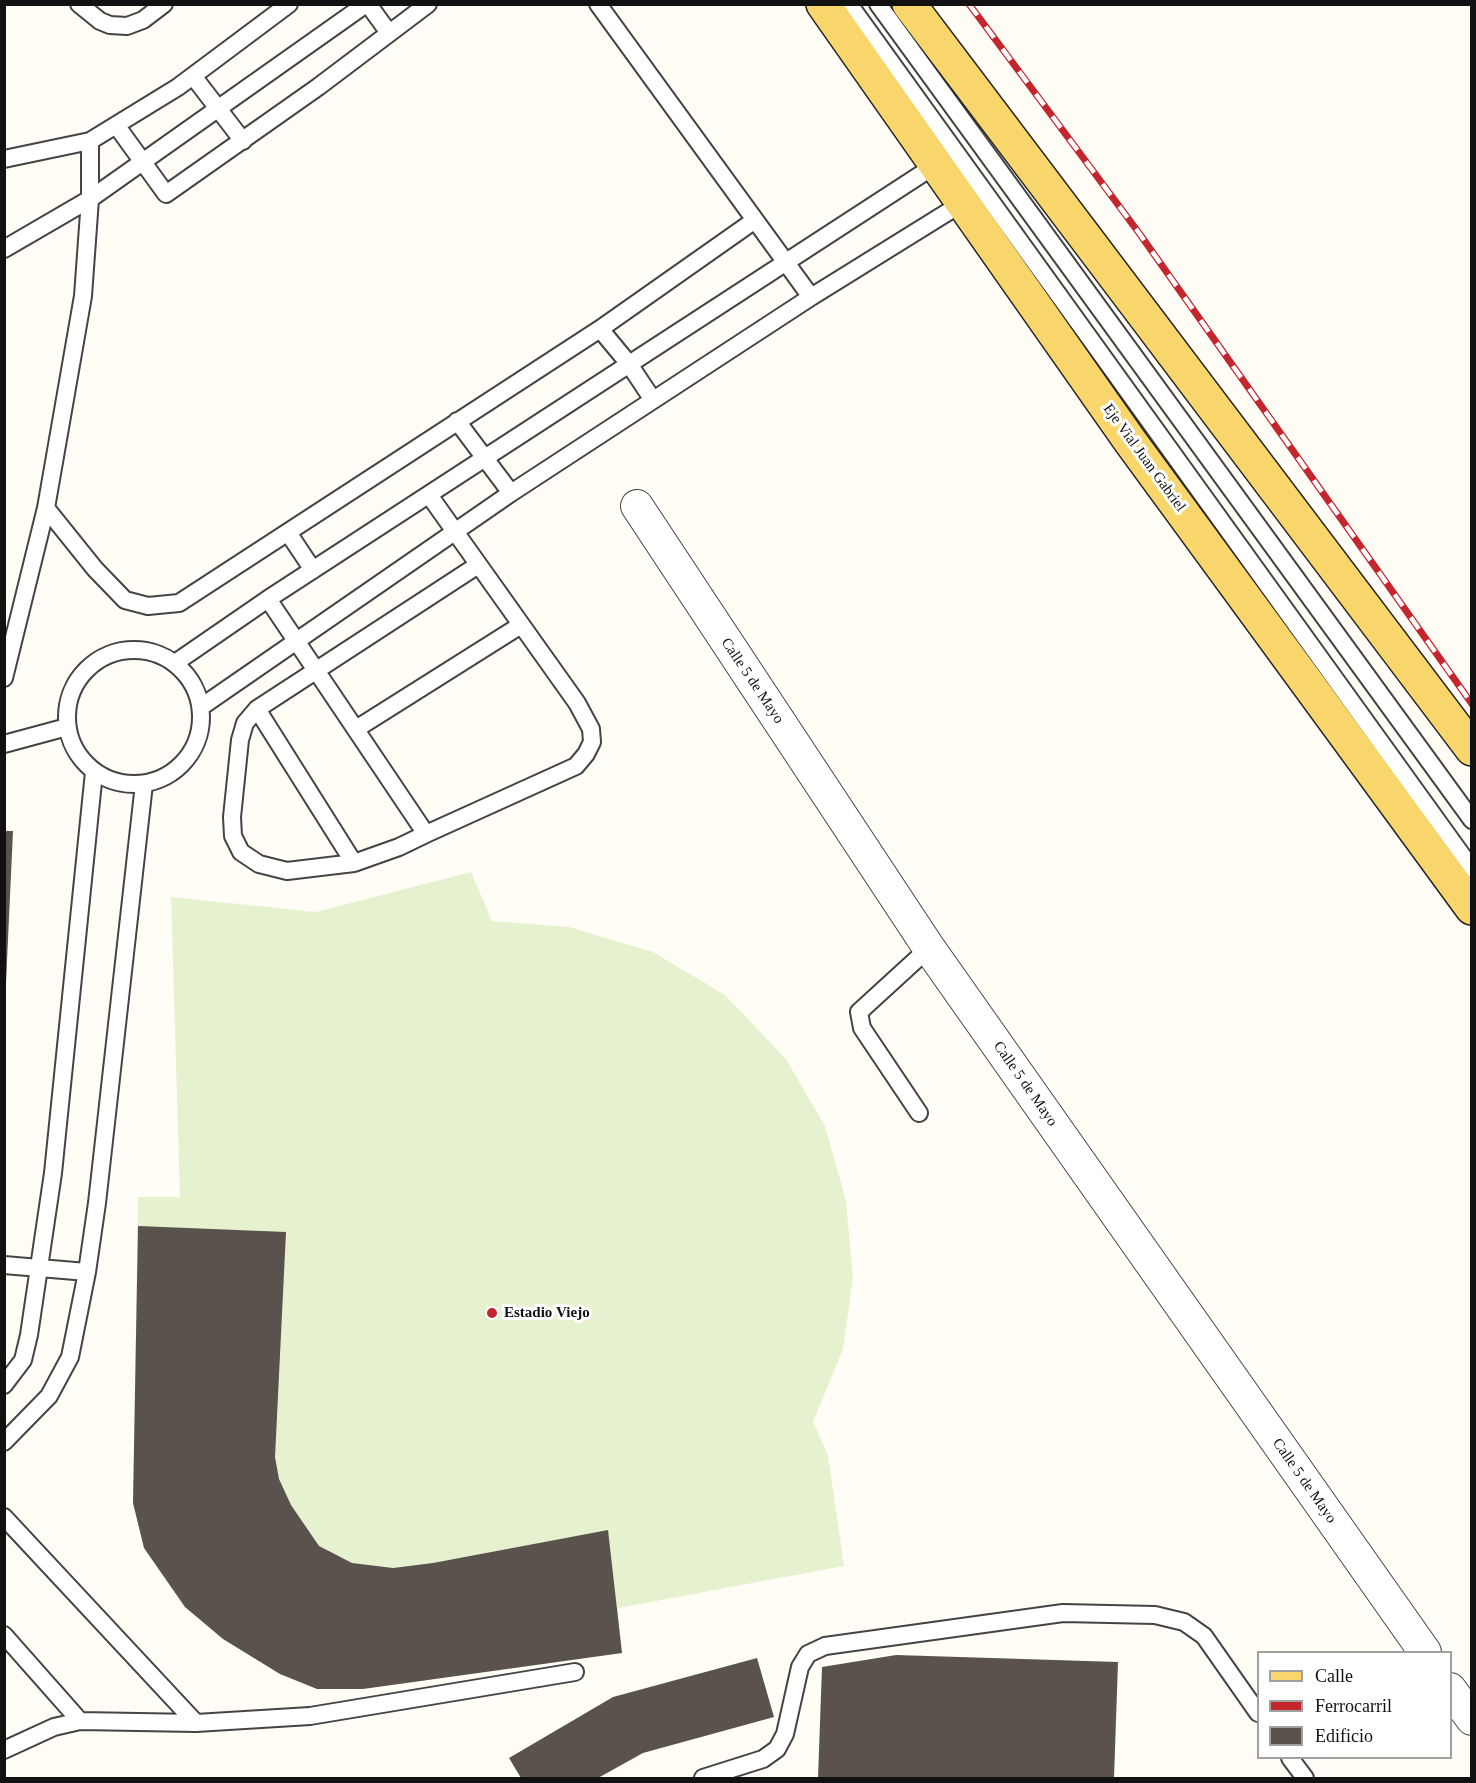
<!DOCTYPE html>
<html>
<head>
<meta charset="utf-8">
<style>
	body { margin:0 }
	#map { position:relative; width:1476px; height:1783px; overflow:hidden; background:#fffdf5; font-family:Georgia,serif }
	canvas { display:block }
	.frame { position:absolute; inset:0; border:6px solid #111; pointer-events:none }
	.legend { position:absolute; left:1257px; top:1651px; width:195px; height:108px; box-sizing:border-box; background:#fff; border:2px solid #a0a0a0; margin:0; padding:8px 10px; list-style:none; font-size:18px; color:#111 }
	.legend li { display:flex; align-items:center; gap:12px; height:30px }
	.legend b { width:30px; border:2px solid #a0a0a0 }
</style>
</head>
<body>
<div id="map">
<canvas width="1476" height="1783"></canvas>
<div class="frame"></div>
<ul class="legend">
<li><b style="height:8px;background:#f9d66b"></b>Calle</li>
<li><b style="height:8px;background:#c4262e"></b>Ferrocarril</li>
<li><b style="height:16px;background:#5a524d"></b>Edificio</li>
</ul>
</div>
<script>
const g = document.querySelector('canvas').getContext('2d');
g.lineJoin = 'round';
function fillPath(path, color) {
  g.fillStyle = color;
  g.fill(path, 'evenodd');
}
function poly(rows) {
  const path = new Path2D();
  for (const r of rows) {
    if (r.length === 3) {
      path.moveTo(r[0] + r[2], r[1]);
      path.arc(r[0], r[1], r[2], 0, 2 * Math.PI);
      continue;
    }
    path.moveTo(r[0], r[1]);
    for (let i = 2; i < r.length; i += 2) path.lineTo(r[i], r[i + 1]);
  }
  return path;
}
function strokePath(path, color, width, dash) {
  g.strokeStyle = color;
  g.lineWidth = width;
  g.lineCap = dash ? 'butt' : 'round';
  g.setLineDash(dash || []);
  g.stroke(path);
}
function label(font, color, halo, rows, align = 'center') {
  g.font = font + ' Georgia,serif';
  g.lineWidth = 6;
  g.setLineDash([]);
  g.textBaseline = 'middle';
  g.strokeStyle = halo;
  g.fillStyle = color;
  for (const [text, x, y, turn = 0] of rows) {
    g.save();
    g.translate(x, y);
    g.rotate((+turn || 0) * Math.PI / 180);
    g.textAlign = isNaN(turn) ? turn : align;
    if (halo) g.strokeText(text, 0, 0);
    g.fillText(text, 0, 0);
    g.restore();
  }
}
fillPath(poly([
	[471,872,492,921,569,927,653,952,725,995,786,1059,825,1126,846,1201,853,1278,843,1349,813,1422,828,1455,844,1566,618,1608,622,1653,363,1689,317,1689,280,1674,223,1639,185,1607,144,1548,133,1503,138,1197,180,1197,171,897,316,912]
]), '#e6f2cf');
fillPath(poly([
	[4,831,13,831,6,983,4,983],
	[138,1226,286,1232,275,1457,279,1479,291,1505,319,1546,352,1563,393,1568,433,1563,608,1530,622,1653,363,1689,317,1689,280,1674,223,1639,185,1607,144,1548,133,1503],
	[896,1655,1118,1662,1114,1778,818,1778,822,1667],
	[757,1658,774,1717,643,1753,598,1778,521,1778,509,1758,613,1697]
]), '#5a524d');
const lane = poly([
	[79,4,100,21,110,25,127,26,143,20,164,4],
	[368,4,389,33],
	[598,4,811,297],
	[849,4,1472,869],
	[878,4,1472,820],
	[193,76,243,141],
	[116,125,166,194,318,87,428,4],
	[4,159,90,141,178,87,289,4],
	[4,249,90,199,366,4],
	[600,329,629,364,653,400],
	[457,421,511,493],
	[46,508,95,569,125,600,148,606,179,603,600,329,755,220],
	[289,534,313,570],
	[268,599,426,834,576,766,586,754,592,742,591,729,577,703,429,495],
	[134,717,67],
	[175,663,268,599,937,164],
	[4,678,46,508,83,296,90,199,90,141],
	[201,707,511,493,811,297,964,202],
	[257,709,354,863],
	[356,729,521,625],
	[4,744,67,727],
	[426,834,399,847,354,863,287,871,259,864,241,852,233,836,232,817,240,740,245,723,257,709,478,565],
	[919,1113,862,1028,859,1012,929,948],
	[4,1265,87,1272],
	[4,1385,23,1360,29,1335,53,1173,94,772],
	[4,1442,49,1396,70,1357,87,1272,97,1203,144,784],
	[4,1517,196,1723],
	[4,1635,80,1721,196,1723,310,1716,575,1672],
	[4,1750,54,1727,80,1721],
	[1290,1758,1305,1778],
	[703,1778,763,1759,777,1749,785,1734,800,1667,808,1654,825,1646,1063,1613,1155,1615,1184,1622,1204,1636,1258,1713]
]);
const street = poly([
	[637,506,929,948,1425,1652],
	[1450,1689,1472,1719]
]);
const primary = poly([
	[823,4,1130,441,1472,908],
	[909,4,1472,749]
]);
strokePath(lane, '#444', 20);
strokePath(street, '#444', 34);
strokePath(primary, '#222', 36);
strokePath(lane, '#fff', 16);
strokePath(street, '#fff', 32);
strokePath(primary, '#f9d66b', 33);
const rail = poly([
	[969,4,1139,233,1472,704]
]);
strokePath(rail, '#c4262e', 7);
strokePath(rail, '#fff', 4.5, [14]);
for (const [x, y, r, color] of [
	[492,1313,6,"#c4262e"]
]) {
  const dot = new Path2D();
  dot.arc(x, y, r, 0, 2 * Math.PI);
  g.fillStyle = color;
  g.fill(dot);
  strokePath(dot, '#fff', 2);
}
label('15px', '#111', '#fff', [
	["Eje Vial Juan Gabriel",1144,458,54],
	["Calle 5 de Mayo",752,681,56],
	["Calle 5 de Mayo",1025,1084,55],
	["Calle 5 de Mayo",1304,1481,55]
]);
label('bold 15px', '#111', '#fff', [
	["Estadio Viejo",504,1313]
], 'left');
</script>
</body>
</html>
